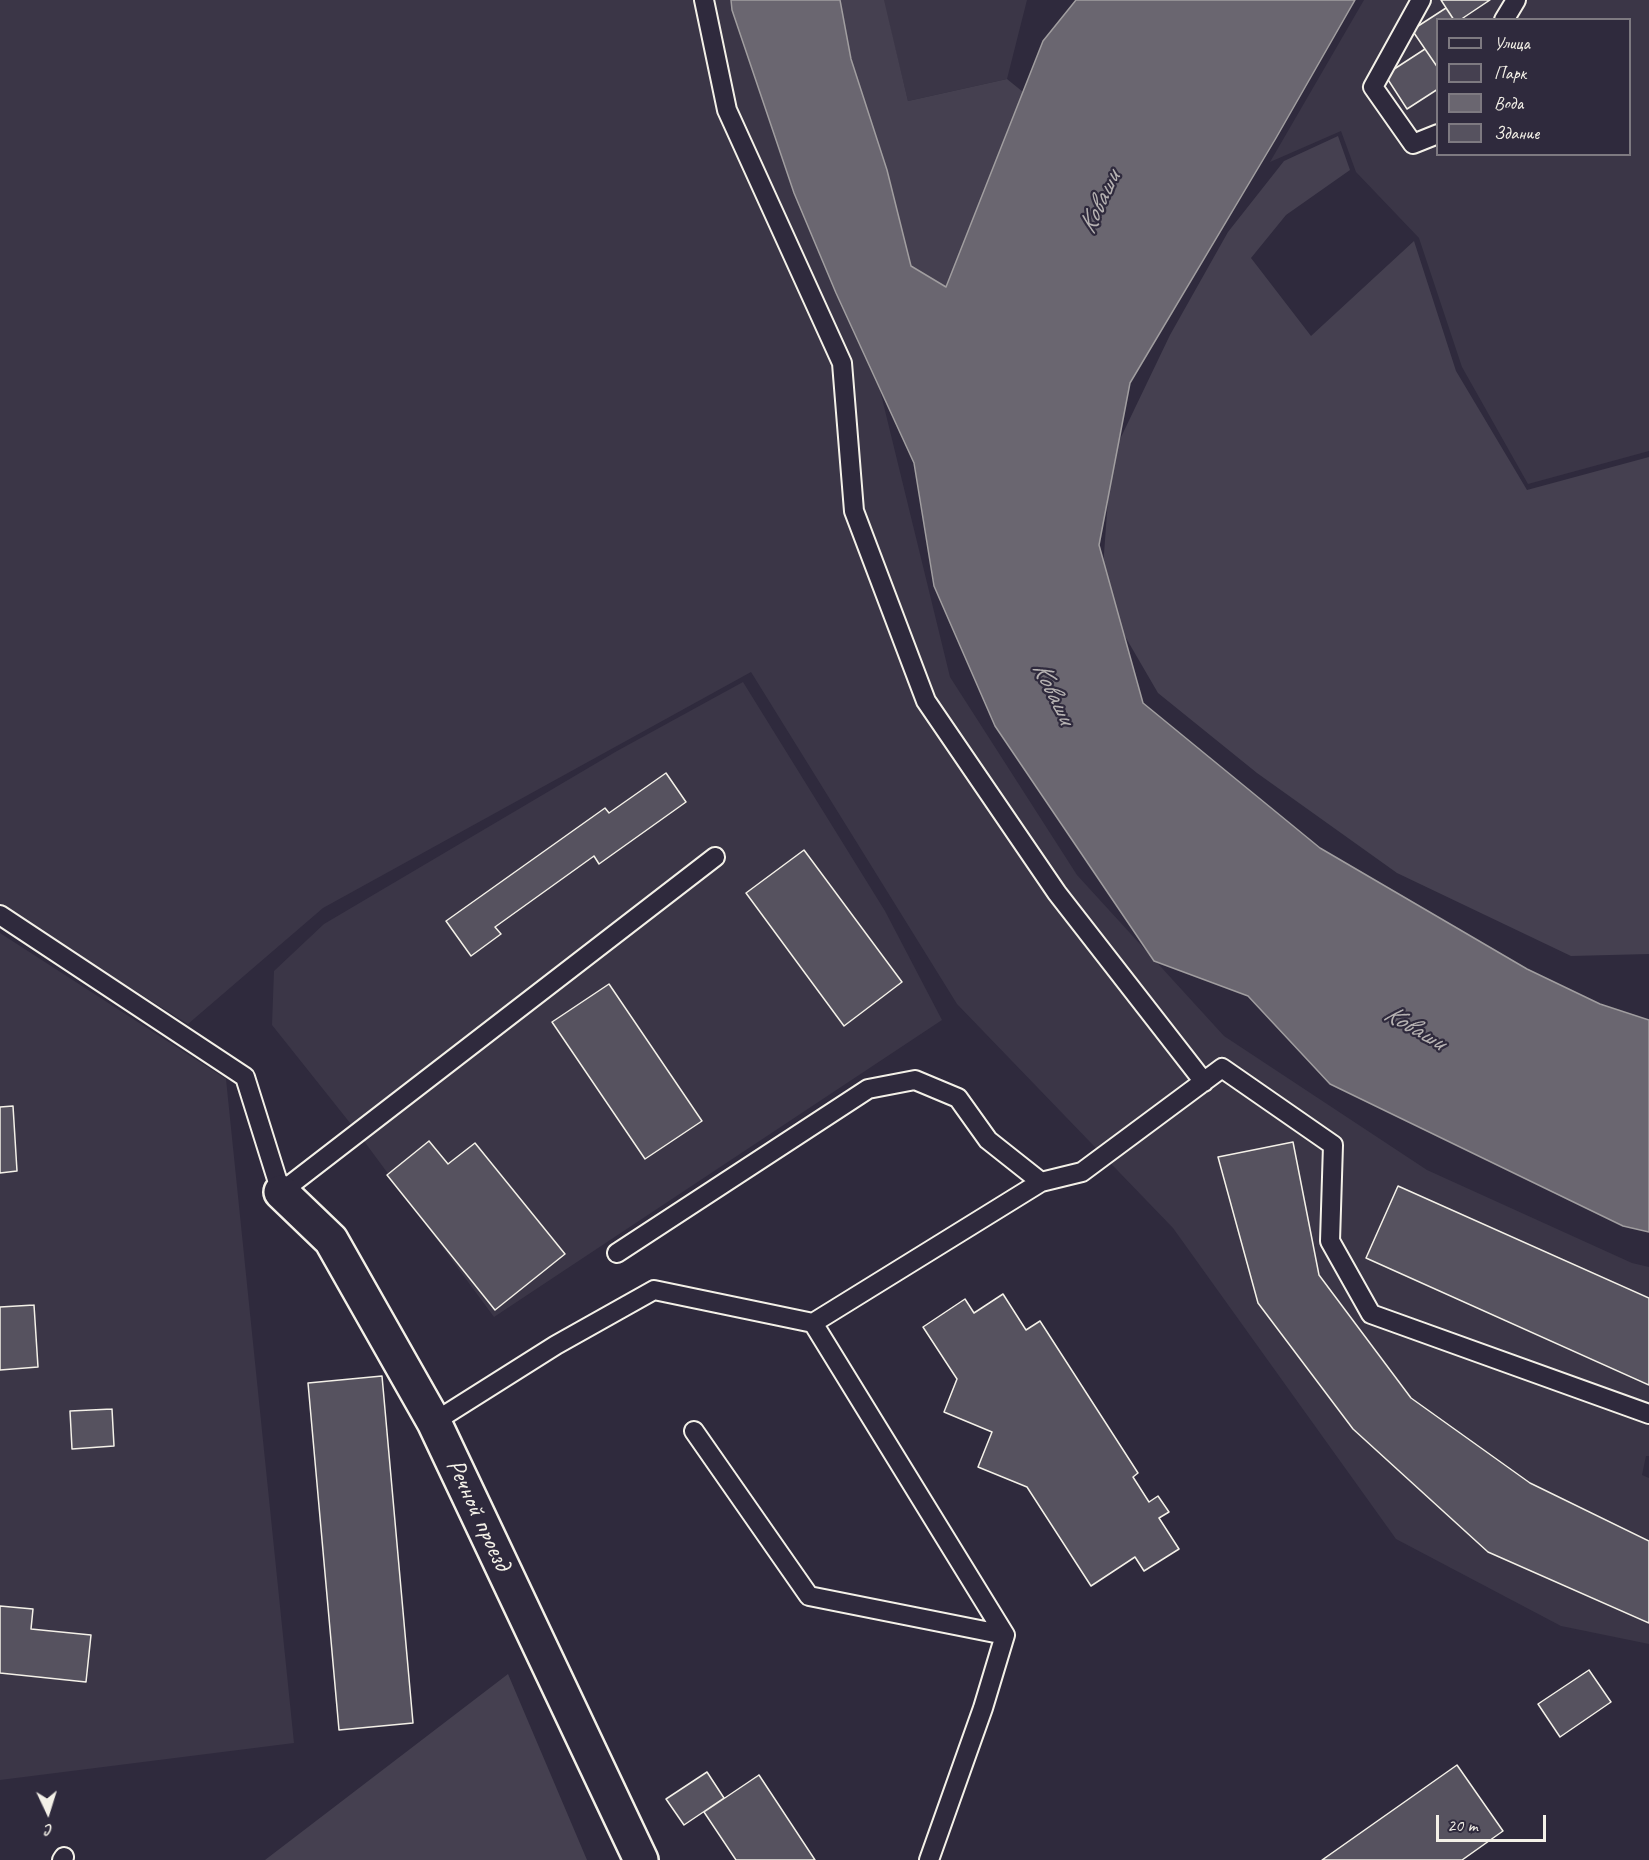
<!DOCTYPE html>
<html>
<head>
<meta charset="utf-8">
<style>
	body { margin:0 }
	#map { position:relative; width:1649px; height:1860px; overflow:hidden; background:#2f2a3d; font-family:Caveat,sans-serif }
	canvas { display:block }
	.legend { position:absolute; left:1436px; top:18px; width:195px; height:138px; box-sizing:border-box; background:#2f2a3d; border:2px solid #7e7a81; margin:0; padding:8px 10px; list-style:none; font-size:18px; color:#f4f1e8 }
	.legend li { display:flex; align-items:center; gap:12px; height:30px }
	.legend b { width:30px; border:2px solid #7e7a81 }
	.north { position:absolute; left:18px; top:1782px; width:60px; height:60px; -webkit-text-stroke:4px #2f2a3d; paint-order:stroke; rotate:176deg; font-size:16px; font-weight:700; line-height:24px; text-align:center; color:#f4f1e8 }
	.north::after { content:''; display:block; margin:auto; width:21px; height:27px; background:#f4f1e8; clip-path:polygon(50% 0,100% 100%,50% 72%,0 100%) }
	.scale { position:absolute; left:1436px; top:1815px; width:110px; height:27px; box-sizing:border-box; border:3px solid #f4f1e8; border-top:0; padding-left:8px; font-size:18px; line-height:21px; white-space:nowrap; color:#f4f1e8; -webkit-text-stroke:4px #2f2a3d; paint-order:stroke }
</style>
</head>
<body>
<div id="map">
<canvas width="1649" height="1860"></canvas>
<ul class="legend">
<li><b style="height:8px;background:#2f2a3d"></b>Улица</li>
<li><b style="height:16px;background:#454050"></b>Парк</li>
<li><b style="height:16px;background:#6a6670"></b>Вода</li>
<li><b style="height:16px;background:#56525f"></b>Здание</li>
</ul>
<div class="north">С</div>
<div class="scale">20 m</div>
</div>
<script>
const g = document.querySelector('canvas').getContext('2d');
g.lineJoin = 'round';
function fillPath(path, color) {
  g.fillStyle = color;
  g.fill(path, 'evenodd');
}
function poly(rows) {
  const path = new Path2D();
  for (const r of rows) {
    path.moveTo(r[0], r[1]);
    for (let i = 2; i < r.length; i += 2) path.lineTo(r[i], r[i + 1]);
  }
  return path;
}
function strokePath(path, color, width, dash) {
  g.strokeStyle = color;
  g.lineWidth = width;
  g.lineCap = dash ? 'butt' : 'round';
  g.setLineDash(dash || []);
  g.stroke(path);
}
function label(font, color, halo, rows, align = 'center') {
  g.font = font + ' Caveat,sans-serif';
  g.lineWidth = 4.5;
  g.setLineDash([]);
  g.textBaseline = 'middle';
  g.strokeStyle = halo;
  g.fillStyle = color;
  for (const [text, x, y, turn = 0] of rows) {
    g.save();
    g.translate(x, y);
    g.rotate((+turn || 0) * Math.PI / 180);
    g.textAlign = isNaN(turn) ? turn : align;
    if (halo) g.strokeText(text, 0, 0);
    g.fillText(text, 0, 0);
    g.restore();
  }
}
fillPath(poly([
	[0,0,778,0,879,386,950,677,1077,875,1224,1036,1427,1170,1632,1263,1649,1267,1649,1456,1646,1456,1642,1475,1649,1478,1649,1644,1561,1626,1396,1539,1173,1228,957,1004,751,672,323,908,188,1024,0,906],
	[883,0,1027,0,1007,79,908,101],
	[1364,0,1649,0,1649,451,1528,484,1462,367,1419,238,1356,172,1341,131,1270,162],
	[1438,20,1630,20,1630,154,1438,154],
	[743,682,885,911,942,1020,494,1317,358,1133,272,1025,274,971,324,924,617,751],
	[0,933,226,1079,294,1743,0,1780]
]), '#3b3647');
fillPath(poly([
	[840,0,884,0,908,101,1007,79,1023,92,946,287,911,266,886,170,851,59],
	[1338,136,1350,170,1286,215,1251,258,1311,336,1414,241,1456,371,1527,490,1649,457,1649,954,1571,956,1397,873,1257,773,1158,693,1101,595,1111,458,1170,335,1228,232,1284,161],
	[508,1674,587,1860,265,1860]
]), '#454050');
const water = poly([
	[731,0,840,0,851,59,887,170,911,266,946,287,1043,41,1076,0,1355,0,1276,138,1130,383,1099,545,1143,703,1320,848,1527,969,1600,1004,1649,1020,1649,1232,1623,1226,1330,1084,1248,996,1154,961,995,726,934,586,914,463,836,293,794,193,732,10,731,0]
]);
fillPath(water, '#6a6670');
strokePath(water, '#a19ea0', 1.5);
const building = poly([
	[1441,0,1490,0,1460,20,1454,20,1441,0],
	[1446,8,1454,20,1438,20,1438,68,1412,30,1446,8],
	[1425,49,1438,68,1438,89,1407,109,1385,75,1425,49],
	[666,773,686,802,599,864,594,856,495,927,501,934,471,956,446,921,605,808,609,813,666,773],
	[804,850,902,982,844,1026,746,893,804,850],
	[609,984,702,1121,645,1159,552,1022,609,984],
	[13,1106,17,1171,0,1173,0,1107,13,1106],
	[429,1141,448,1164,475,1143,565,1254,495,1310,387,1175,429,1141],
	[1293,1142,1319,1275,1411,1398,1530,1483,1649,1541,1649,1623,1488,1552,1353,1429,1258,1303,1218,1157,1293,1142],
	[1398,1186,1649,1298,1649,1385,1366,1258,1398,1186],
	[1003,1294,1026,1330,1040,1321,1138,1473,1133,1477,1149,1502,1158,1496,1169,1512,1159,1518,1179,1549,1144,1571,1135,1557,1091,1586,1027,1487,978,1467,992,1432,944,1412,957,1379,923,1327,965,1299,974,1313,1003,1294],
	[34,1305,38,1367,0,1370,0,1307,34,1305],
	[382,1376,413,1723,339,1730,308,1383,382,1376],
	[112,1409,114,1446,72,1449,70,1411,112,1409],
	[0,1606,33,1609,31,1629,91,1635,86,1682,0,1673,0,1606],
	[1589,1670,1611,1702,1560,1737,1538,1704,1589,1670],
	[1457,1765,1503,1831,1462,1860,1322,1860,1457,1765],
	[707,1772,724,1798,684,1825,666,1799,707,1772],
	[759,1775,815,1860,736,1860,704,1812,759,1775]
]);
fillPath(building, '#56525f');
strokePath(building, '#f4f1e8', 1.5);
const service = poly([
	[704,0,727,110,842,363,854,511,926,701,1057,893,1204,1082],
	[1421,0,1373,87,1413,144,1438,134],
	[1504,20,1516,0],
	[0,915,245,1077,281,1192,715,857],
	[617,1253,868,1089,915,1080,958,1098,988,1140,1041,1182],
	[434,1422,556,1345,654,1290,813,1323],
	[694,1431,809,1596,1005,1635],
	[62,1860,64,1857],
	[929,1860,983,1708,1005,1635,813,1323,1041,1182,1082,1172,1222,1068,1333,1145,1330,1241,1371,1314,1649,1414]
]);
const minor = poly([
	[281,1192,331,1240,434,1422,641,1860]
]);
strokePath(service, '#f4f1e8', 22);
strokePath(minor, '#f4f1e8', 38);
strokePath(service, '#2f2a3d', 18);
strokePath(minor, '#2f2a3d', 33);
label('26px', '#f4f1e8', '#2f2a3d', [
	["Речной проезд",478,1515,65]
]);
label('italic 27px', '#b6b2b2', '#2f2a3d', [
	["Коваши",1100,203,-65],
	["Коваши",1053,693,64],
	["Коваши",1414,1028,30]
]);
</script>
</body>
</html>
